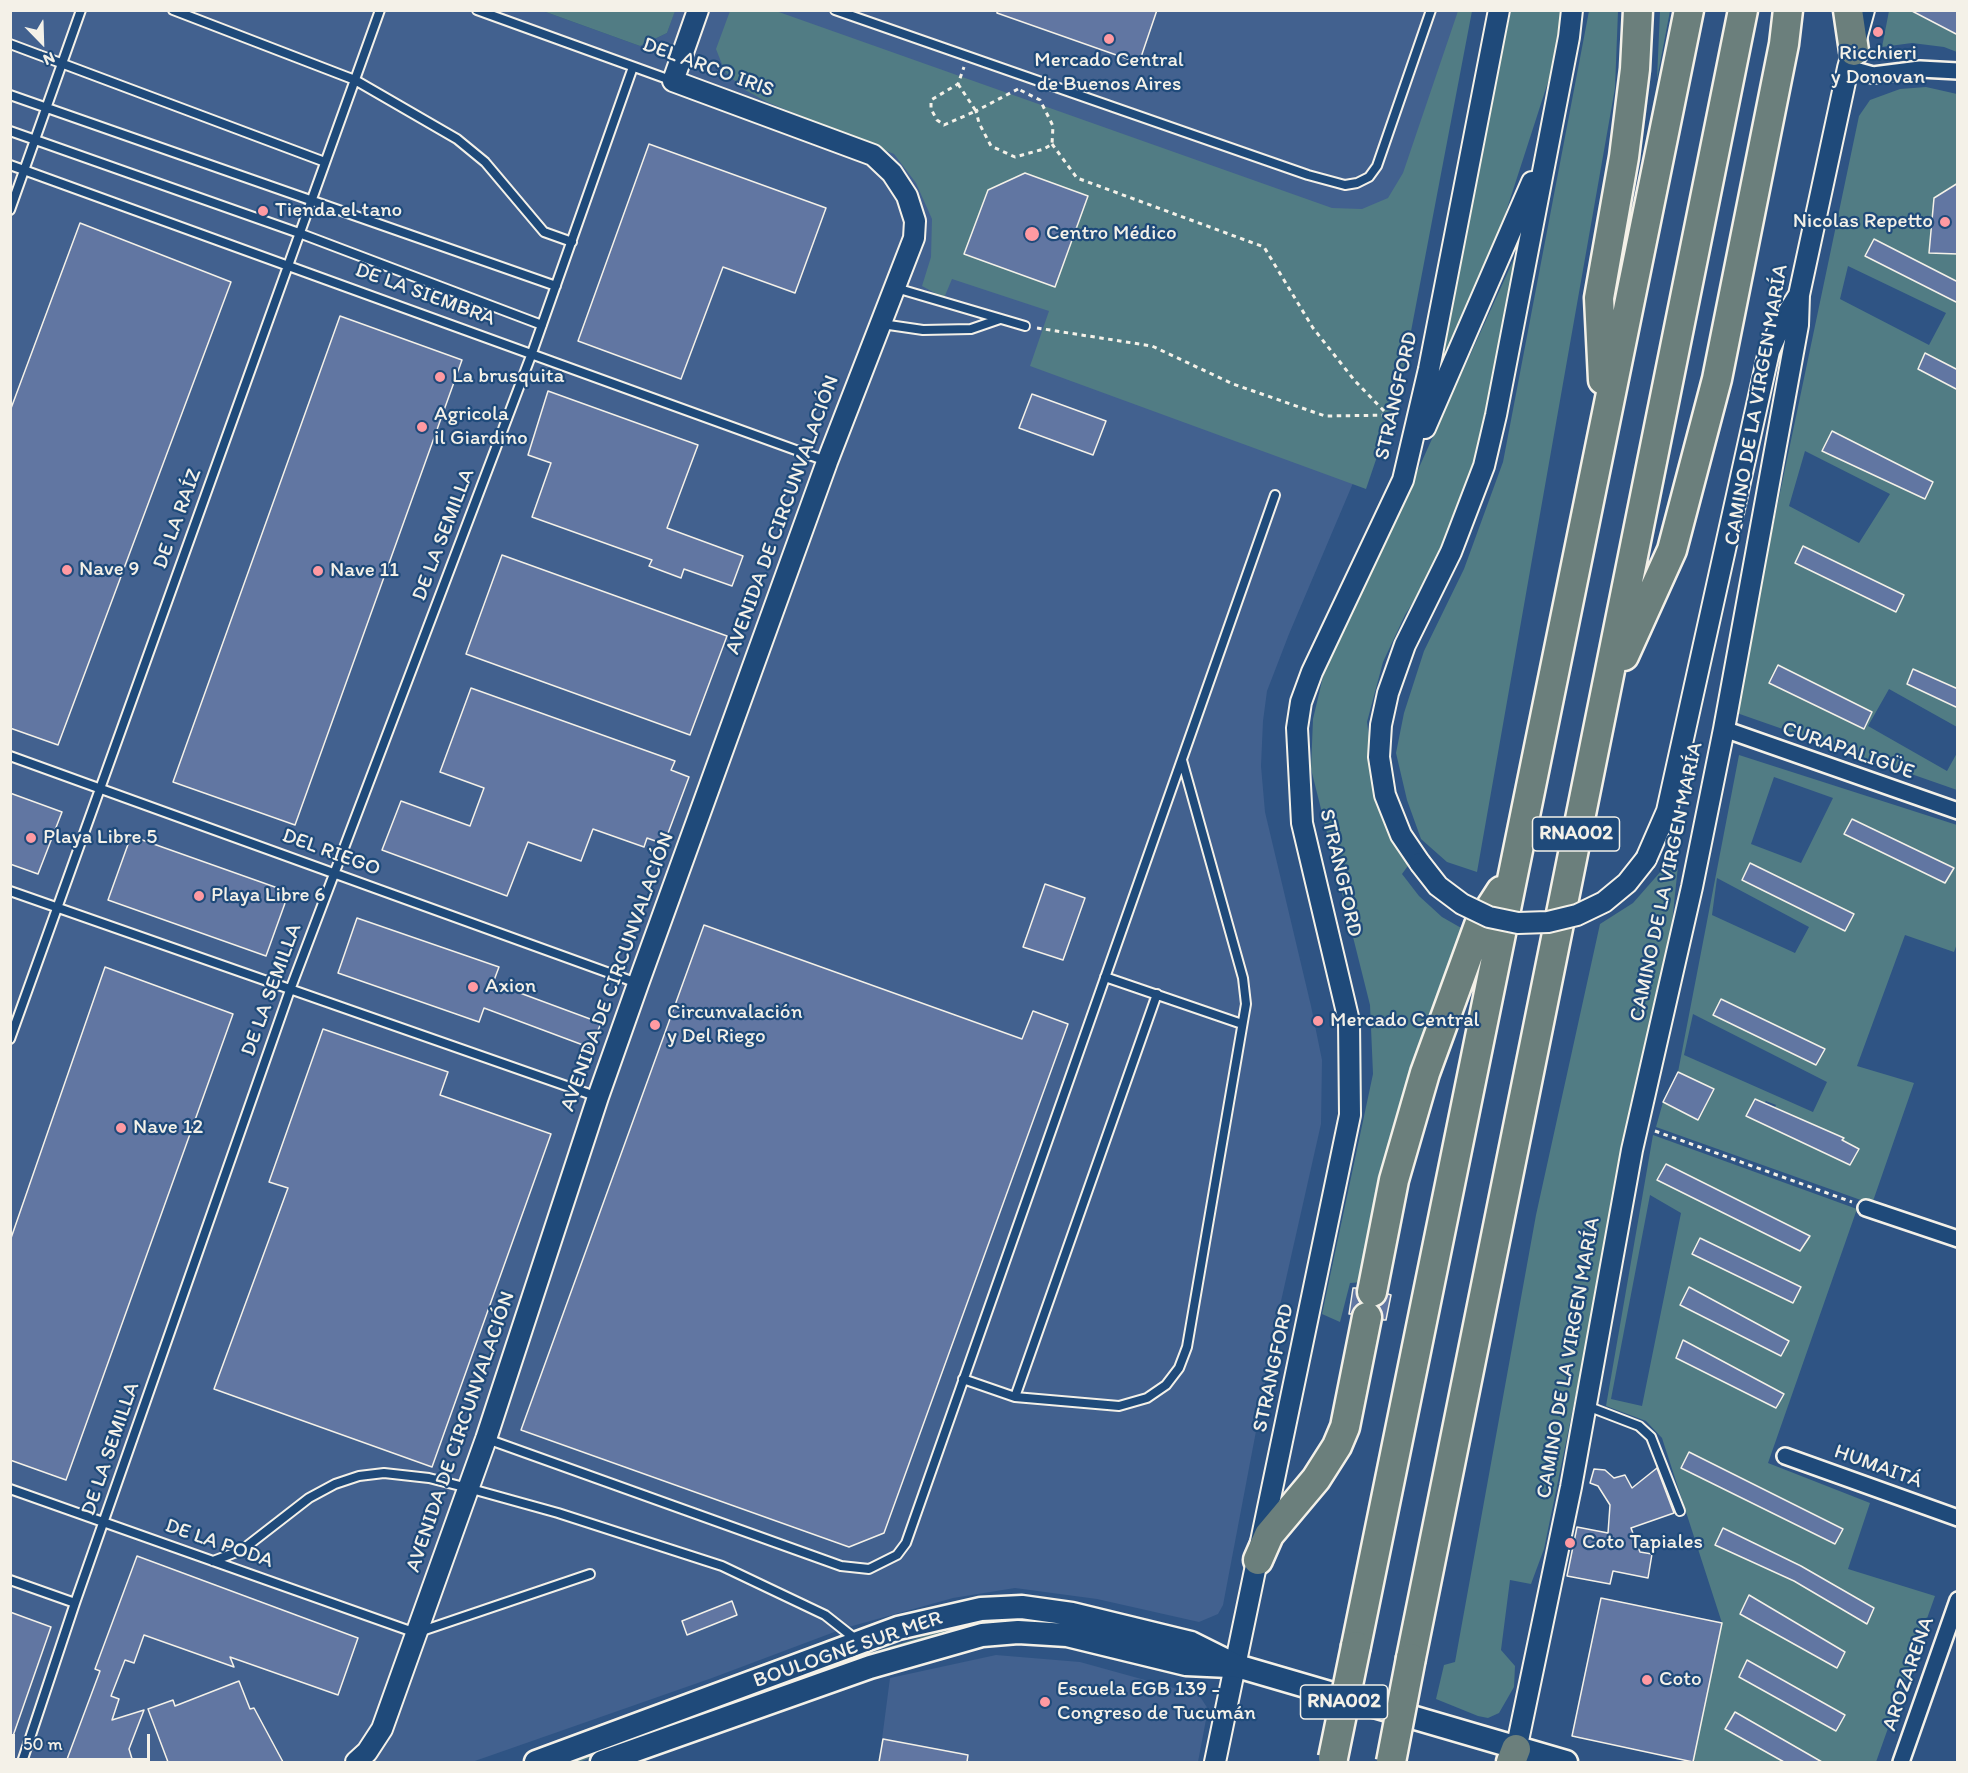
<!DOCTYPE html>
<html>
<head>
<meta charset="utf-8">
<style>
	body { margin:0 }
	#map { position:relative; width:1968px; height:1773px; overflow:hidden; background:#2f5484; font-family:Itim,sans-serif }
	canvas { display:block }
	.frame { position:absolute; inset:0; border:12px solid #f4f1e8; pointer-events:none }
	.north { position:absolute; left:12px; top:12px; width:60px; height:60px; -webkit-text-stroke:4px #1f4a7a; paint-order:stroke; rotate:157deg; font-size:16px; font-weight:700; line-height:24px; text-align:center; color:#f4f1e8 }
	.north::after { content:''; display:block; margin:auto; width:21px; height:27px; background:#f4f1e8; clip-path:polygon(50% 0,100% 100%,50% 72%,0 100%) }
	.scale { position:absolute; left:12px; top:1734px; width:138px; height:27px; box-sizing:border-box; border:3px solid #f4f1e8; border-top:0; padding-left:8px; font-size:18px; line-height:21px; white-space:nowrap; color:#f4f1e8; -webkit-text-stroke:4px #1f4a7a; paint-order:stroke }
</style>
</head>
<body>
<div id="map">
<canvas width="1968" height="1773"></canvas>
<div class="frame"></div>
<div class="north">N</div>
<div class="scale">50 m</div>
</div>
<script>
const g = document.querySelector('canvas').getContext('2d');
g.lineJoin = 'round';
function fillPath(path, color) {
  g.fillStyle = color;
  g.fill(path, 'evenodd');
}
function poly(rows) {
  const path = new Path2D();
  for (const r of rows) {
    path.moveTo(r[0], r[1]);
    for (let i = 2; i < r.length; i += 2) path.lineTo(r[i], r[i + 1]);
  }
  return path;
}
function strokePath(path, color, width, dash) {
  g.strokeStyle = color;
  g.lineWidth = width;
  g.lineCap = dash ? 'butt' : 'round';
  g.setLineDash(dash || []);
  g.stroke(path);
}
function label(font, color, halo, rows, align = 'center') {
  g.font = font + ' Itim,sans-serif';
  g.lineWidth = 4.5;
  g.setLineDash([]);
  g.textBaseline = 'middle';
  g.strokeStyle = halo;
  g.fillStyle = color;
  for (const [text, x, y, turn = 0] of rows) {
    g.save();
    g.translate(x, y);
    g.rotate((+turn || 0) * Math.PI / 180);
    g.textAlign = isNaN(turn) ? turn : align;
    if (halo) g.strokeText(text, 0, 0);
    g.fillText(text, 0, 0);
    g.restore();
  }
}
fillPath(poly([
	[675,10,1469,11,1356,476,1289,634,1267,691,1263,721,1261,766,1265,812,1311,1006,1322,1060,1321,1124,1279,1310,1223,1605,1218,1614,1199,1622,1097,1599,1015,1588,953,1598,845,1628,712,1678,472,1762,11,1762,11,11,543,11,640,46,667,33],
	[996,1655,1080,1662,1199,1695,1208,1709,1198,1762,879,1762,890,1678]
]), '#42618f');
fillPath(poly([
	[543,11,675,11,667,33,640,46],
	[730,11,776,11,1332,208,1362,209,1388,198,1403,173,1458,11,1472,11,1400,389,1366,489,1030,366,1049,311,952,279,944,298,922,286,931,257,932,219,916,183,894,154,767,102,745,90,725,72,716,49],
	[1511,11,1563,11,1561,42,1491,258,1423,420],
	[1589,11,1618,11,1615,88,1477,872,1447,862,1421,839,1407,800,1396,753,1404,713,1424,651,1464,569,1503,462],
	[1660,11,1670,11,1657,79],
	[1889,11,1910,11,1957,35,1957,52,1944,47,1912,43,1882,47],
	[1926,87,1957,94,1957,282,1874,240,1865,256,1957,303,1957,370,1926,353,1918,369,1957,390,1957,689,1913,669,1907,684,1957,708,1957,727,1889,689,1868,726,1947,771,1957,753,1957,790,1734,712,1859,116,1870,100,1900,89],
	[1848,266,1946,313,1929,345,1840,299],
	[1832,431,1933,482,1925,498,1822,451],
	[1805,451,1890,494,1859,543,1789,506],
	[1804,546,1904,595,1896,612,1795,563],
	[1778,665,1872,712,1865,729,1770,683],
	[1522,241,1477,465,1441,557,1405,615,1383,662,1367,722,1372,757,1410,863,1402,874,1419,896,1442,917,1470,933,1364,1282,1350,1283,1340,1322,1322,1314,1373,1074,1370,1005,1311,769,1313,719,1326,664,1361,595],
	[1739,755,1957,825,1958,941,1954,952,1905,935,1857,1066,1914,1083,1872,1204,1656,1127,1663,1102,1698,1120,1714,1090,1678,1072],
	[1774,777,1833,798,1801,863,1751,844],
	[1852,819,1953,868,1945,883,1844,834],
	[1750,863,1854,914,1845,930,1742,880],
	[1717,878,1809,927,1795,953,1712,915],
	[1721,999,1825,1049,1816,1064,1713,1015],
	[1693,1014,1827,1082,1813,1112,1684,1055],
	[1755,1099,1764,1103,1766,1101,1776,1105,1775,1107,1843,1138,1842,1140,1859,1149,1850,1165,1746,1116],
	[1678,866,1671,932,1544,1549,1531,1584,1510,1580,1501,1650,1515,1666,1514,1687,1499,1713,1488,1718,1478,1716,1436,1699,1444,1665,1455,1662,1536,1215,1600,924,1633,903,1662,870],
	[1653,1135,1857,1209,1768,1463,1870,1503,1848,1569,1935,1596,1876,1762,1822,1762,1735,1713,1726,1729,1784,1762,1693,1762,1722,1623,1662,1438,1646,1421,1606,1406],
	[1665,1165,1666,1165,1809,1236,1800,1251,1657,1180],
	[1650,1195,1681,1213,1642,1406,1611,1399],
	[1688,1288,1789,1341,1782,1355,1681,1306],
	[1683,1340,1783,1394,1777,1408,1676,1358],
	[1689,1452,1842,1528,1835,1544,1681,1468],
	[1724,1529,1801,1566,1873,1608,1867,1623,1794,1581,1716,1545],
	[1749,1595,1845,1652,1837,1667,1740,1614],
	[1748,1660,1845,1715,1836,1731,1740,1678],
	[993,1620,1046,1621,1183,1649,1017,1622,972,1625,856,1663,579,1762,560,1762,854,1658,934,1633]
]), '#517c84');
const building = poly([
	[997,10,1157,10,1139,63,997,13,997,10],
	[1910,10,1958,10,1958,35,1910,10],
	[649,144,826,208,795,293,723,267,681,379,578,341,649,144],
	[1025,173,1088,196,1055,287,964,254,988,190,1025,173],
	[1958,183,1958,254,1929,253,1934,198,1958,183],
	[80,223,231,282,58,745,10,728,10,411,80,223],
	[1874,239,1958,282,1958,303,1865,256,1874,239],
	[340,316,462,360,295,825,173,782,340,316],
	[1925,353,1958,370,1958,390,1918,369,1925,353],
	[548,391,698,445,667,528,743,556,732,586,684,569,681,578,649,566,652,560,532,517,551,463,528,455,548,391],
	[1032,394,1106,421,1093,455,1019,428,1032,394],
	[1832,431,1933,482,1925,499,1822,451,1832,431],
	[1803,546,1904,595,1896,612,1795,563,1803,546],
	[502,555,727,636,690,735,466,654,502,555],
	[1778,665,1872,712,1864,729,1769,683,1778,665],
	[1913,669,1958,689,1958,708,1907,684,1913,669],
	[471,688,675,761,671,770,689,777,664,844,647,838,644,847,593,829,581,861,528,842,507,896,382,850,401,801,470,826,484,788,440,772,471,688],
	[10,793,62,812,38,874,10,864,10,793],
	[1852,819,1954,868,1945,883,1844,834,1852,819],
	[131,836,289,892,266,956,108,900,131,836],
	[1750,863,1854,914,1845,931,1742,880,1750,863],
	[1045,884,1085,898,1063,960,1023,947,1045,884],
	[357,918,499,967,493,983,601,1023,591,1048,484,1008,479,1022,338,973,357,918],
	[704,925,1022,1039,1033,1011,1068,1024,884,1533,849,1547,521,1430,704,925],
	[105,967,233,1014,66,1480,10,1460,10,1241,105,967],
	[1721,999,1825,1049,1816,1065,1713,1015,1721,999],
	[323,1029,448,1072,440,1095,551,1134,432,1467,214,1389,288,1188,269,1182,323,1029],
	[1678,1072,1714,1089,1698,1120,1663,1102,1678,1072],
	[1755,1099,1844,1138,1842,1140,1859,1149,1850,1165,1746,1116,1755,1099],
	[1666,1164,1810,1236,1800,1251,1657,1180,1666,1164],
	[1700,1238,1801,1287,1793,1303,1692,1254,1700,1238],
	[1689,1287,1789,1341,1781,1356,1680,1305,1689,1287],
	[1353,1288,1356,1288,1360,1303,1351,1314,1349,1314,1353,1288],
	[1388,1294,1391,1295,1386,1320,1383,1320,1379,1306,1388,1294],
	[1683,1340,1784,1394,1776,1408,1676,1358,1683,1340],
	[1689,1452,1843,1529,1835,1544,1681,1468,1689,1452],
	[1657,1468,1674,1513,1631,1528,1640,1552,1652,1554,1648,1578,1613,1571,1610,1584,1567,1576,1577,1527,1608,1533,1610,1505,1598,1486,1590,1483,1594,1469,1605,1470,1614,1478,1625,1475,1632,1488,1657,1468],
	[1723,1528,1801,1566,1874,1608,1867,1624,1794,1581,1715,1545,1723,1528],
	[137,1556,358,1638,338,1695,230,1657,234,1667,144,1635,134,1663,125,1660,111,1696,119,1699,112,1720,144,1710,129,1749,133,1762,66,1762,100,1671,95,1669,137,1556],
	[1749,1595,1845,1652,1837,1668,1740,1614,1749,1595],
	[1601,1598,1722,1623,1693,1762,1572,1736,1601,1598],
	[732,1601,737,1615,687,1635,682,1621,732,1601],
	[10,1612,51,1627,13,1736,10,1735,10,1612],
	[1747,1660,1845,1715,1836,1731,1739,1677,1747,1660],
	[239,1681,250,1709,254,1708,283,1762,168,1762,148,1709,173,1700,175,1706,239,1681],
	[1735,1712,1822,1762,1784,1762,1725,1729,1735,1712],
	[883,1739,968,1755,967,1762,879,1762,883,1739]
]);
fillPath(building, '#6176a2');
strokePath(building, '#f4f1e8', 1.5);
const service = poly([
	[173,10,355,80,457,139,485,162,544,232,572,242],
	[477,10,673,81],
	[835,10,1308,175,1345,185,1357,183,1369,177,1377,166,1431,10],
	[10,44,325,162],
	[10,95,556,286],
	[10,131,299,233,542,325],
	[10,165,826,461],
	[10,210,81,10],
	[896,288,1025,326],
	[882,324,923,330,971,329,1000,319],
	[10,756,637,983],
	[10,891,598,1097],
	[1105,977,1242,1024],
	[10,1039,380,10],
	[963,1379,1015,1397,1119,1406,1147,1398,1166,1385,1179,1368,1187,1347,1246,1004,1243,978,1182,760],
	[1015,1397,1157,994],
	[1587,1406,1639,1426,1651,1437,1680,1511],
	[487,1439,841,1566,869,1569,897,1555,906,1543,1275,495],
	[10,1489,416,1633,590,1574],
	[213,1561,242,1550,309,1498,335,1484,359,1476,384,1473,429,1478,468,1488,558,1513,722,1566,825,1615,858,1641],
	[10,1580,75,1603],
	[22,1762,75,1603,290,990,532,353,633,67]
]);
const minor = poly([
	[1848,68,1873,75,1920,69,1958,71],
	[1724,729,1958,811],
	[1866,1208,1958,1239],
	[1785,1456,1958,1518],
	[1901,1762,1958,1600]
]);
const tertiary = poly([
	[1425,428,1532,182],
	[1646,859,1667,811,1769,351,1782,322,1799,295],
	[1420,863,1401,835,1385,795,1379,757,1381,725,1388,693,1405,645,1451,552,1484,466,1496,415,1569,37,1572,10],
	[1514,1760,1571,1487,1632,1150,1692,887,1724,729,1798,325,1799,295,1848,68,1864,10],
	[356,1762,367,1752,382,1729,486,1439,598,1097,638,984,827,462,914,238,915,221,907,196,892,173,873,155,673,81,698,10],
	[1215,1762,1350,1115,1349,1021,1302,823,1297,728,1301,702,1312,672,1403,480,1429,369,1499,10]
]);
const secondary = poly([
	[536,1762,898,1628,981,1609,1022,1607,1072,1614,1191,1643,1237,1666,1566,1762],
	[602,1762,870,1667,982,1635,1018,1632,1067,1635,1186,1664,1229,1666]
]);
const motorway = poly([
	[1848,10,1854,51],
	[1603,380,1599,298,1624,157,1635,69,1638,10],
	[1624,656,1672,550,1717,379,1784,44,1788,10],
	[1372,1292,1394,1180,1425,1073,1479,925,1501,891],
	[1258,1560,1269,1535,1316,1479,1337,1446,1345,1427,1367,1317],
	[1356,1646,1689,10],
	[1411,1658,1743,10],
	[1511,1762,1516,1749]
]);
strokePath(service, '#f4f1e8', 12);
strokePath(minor, '#f4f1e8', 20);
strokePath(tertiary, '#f4f1e8', 24);
strokePath(secondary, '#f4f1e8', 27);
strokePath(motorway, '#f4f1e8', 33);
strokePath(poly([
	[958,84,976,111,944,125,937,120,931,109,931,100,958,84,964,67],
	[1018,89,976,111,979,123,991,146,1015,157,1044,149,1052,144,1053,126,1040,100,1020,90],
	[1052,144,1077,178,1264,247,1313,328,1355,381,1387,414],
	[1037,328,1152,346,1233,384,1325,416,1399,415],
	[1655,1131,1852,1202]
]), '#f4f1e8', 3, [4.5, 4.5]);
strokePath(service, '#1f4a7a', 8);
strokePath(minor, '#1f4a7a', 15);
strokePath(tertiary, '#1f4a7a', 20);
strokePath(secondary, '#1f4a7a', 22);
strokePath(motorway, '#6b7f7c', 28);
const tertiaryBridge = poly([
	[1420,863,1438,886,1462,904,1489,917,1518,923,1548,922,1577,915,1604,902,1627,883,1646,859]
]);
const motorwayBridge = poly([
	[1333,1758,1356,1646],
	[1391,1762,1411,1658]
]);
strokePath(tertiaryBridge, '#f4f1e8', 24, []);
strokePath(motorwayBridge, '#f4f1e8', 33, []);
strokePath(tertiaryBridge, '#1f4a7a', 20);
strokePath(motorwayBridge, '#6b7f7c', 28);
for (const [x, y, r, color] of [
	[1878,32,6,"#ff9aa2"],
	[1109,39,6,"#ff9aa2"],
	[263,211,6,"#ff9aa2"],
	[1945,222,6,"#ff9aa2"],
	[1032,234,8,"#ff9aa2"],
	[440,377,6,"#ff9aa2"],
	[422,427,6,"#ff9aa2"],
	[67,570,6,"#ff9aa2"],
	[318,571,6,"#ff9aa2"],
	[31,838,6,"#ff9aa2"],
	[199,896,6,"#ff9aa2"],
	[473,987,6,"#ff9aa2"],
	[1318,1021,6,"#ff9aa2"],
	[655,1025,6,"#ff9aa2"],
	[121,1128,6,"#ff9aa2"],
	[1570,1543,6,"#ff9aa2"],
	[1647,1680,6,"#ff9aa2"],
	[1045,1702,6,"#ff9aa2"]
]) {
  const dot = new Path2D();
  dot.arc(x, y, r, 0, 2 * Math.PI);
  g.fillStyle = color;
  g.fill(dot);
  strokePath(dot, '#1f4a7a', 2);
}
for (const [x, y, w] of [
	[1576,834,87],
	[1344,1702,87]
]) {
  const box = new Path2D();
  box.roundRect(x - w / 2, y - 17, w, 34, 4.5);
  g.fillStyle = '#1f4a7a';
  g.fill(box);
  strokePath(box, '#f4f1e8', 1.5);
}
label('bold 20px', '#f4f1e8', null, [
	["RNA002",1576,834],
	["RNA002",1344,1702]
]);
label('21px', '#f4f1e8', '#1f4a7a', [
	["Ricchieri",1878,54,"center"],
	["y Donovan",1878,78,"center"],
	["Mercado Central",1109,61,"center"],
	["de Buenos Aires",1109,85,"center"],
	["Tienda el tano",275,211],
	["Nicolas Repetto",1933,222,"right"],
	["Centro Médico",1046,234],
	["La brusquita",452,377],
	["Agricola",434,415],
	["il Giardino",434,439],
	["Nave 9",79,570],
	["Nave 11",330,571],
	["Playa Libre 5",43,838],
	["Playa Libre 6",211,896],
	["Axion",485,987],
	["Circunvalación",667,1013],
	["y Del Riego",667,1037],
	["Mercado Central",1330,1021],
	["Nave 12",133,1128],
	["Coto Tapiales",1582,1543],
	["Coto",1659,1680],
	["Escuela EGB 139 -",1057,1690],
	["Congreso de Tucumán",1057,1714]
], 'left');
label('21px', '#f4f1e8', '#1f4a7a', [
	["DEL ARCO IRIS",708,68,20],
	["DE LA SIEMBRA",425,295,20],
	["STRANGFORD",1397,396,-77],
	["CAMINO DE LA VIRGEN MARÍA",1757,405,-80],
	["AVENIDA DE CIRCUNVALACIÓN",783,515,-70],
	["DE LA RAÍZ",178,519,-70],
	["DE LA SEMILLA",444,535,-69],
	["CURAPALIGÜE",1848,751,19],
	["DEL RIEGO",331,853,20],
	["STRANGFORD",1340,873,77],
	["CAMINO DE LA VIRGEN MARÍA",1667,882,-78],
	["AVENIDA DE CIRCUNVALACIÓN",618,972,-70],
	["DE LA SEMILLA",272,990,-70],
	["CAMINO DE LA VIRGEN MARÍA",1569,1358,-80],
	["STRANGFORD",1274,1368,-78],
	["AVENIDA DE CIRCUNVALACIÓN",461,1432,-71],
	["DE LA SEMILLA",111,1449,-71],
	["HUMAITÁ",1878,1467,20],
	["DE LA PODA",219,1544,19],
	["BOULOGNE SUR MER",848,1650,-19],
	["AROZARENA",1909,1674,-71]
]);
</script>
</body>
</html>
